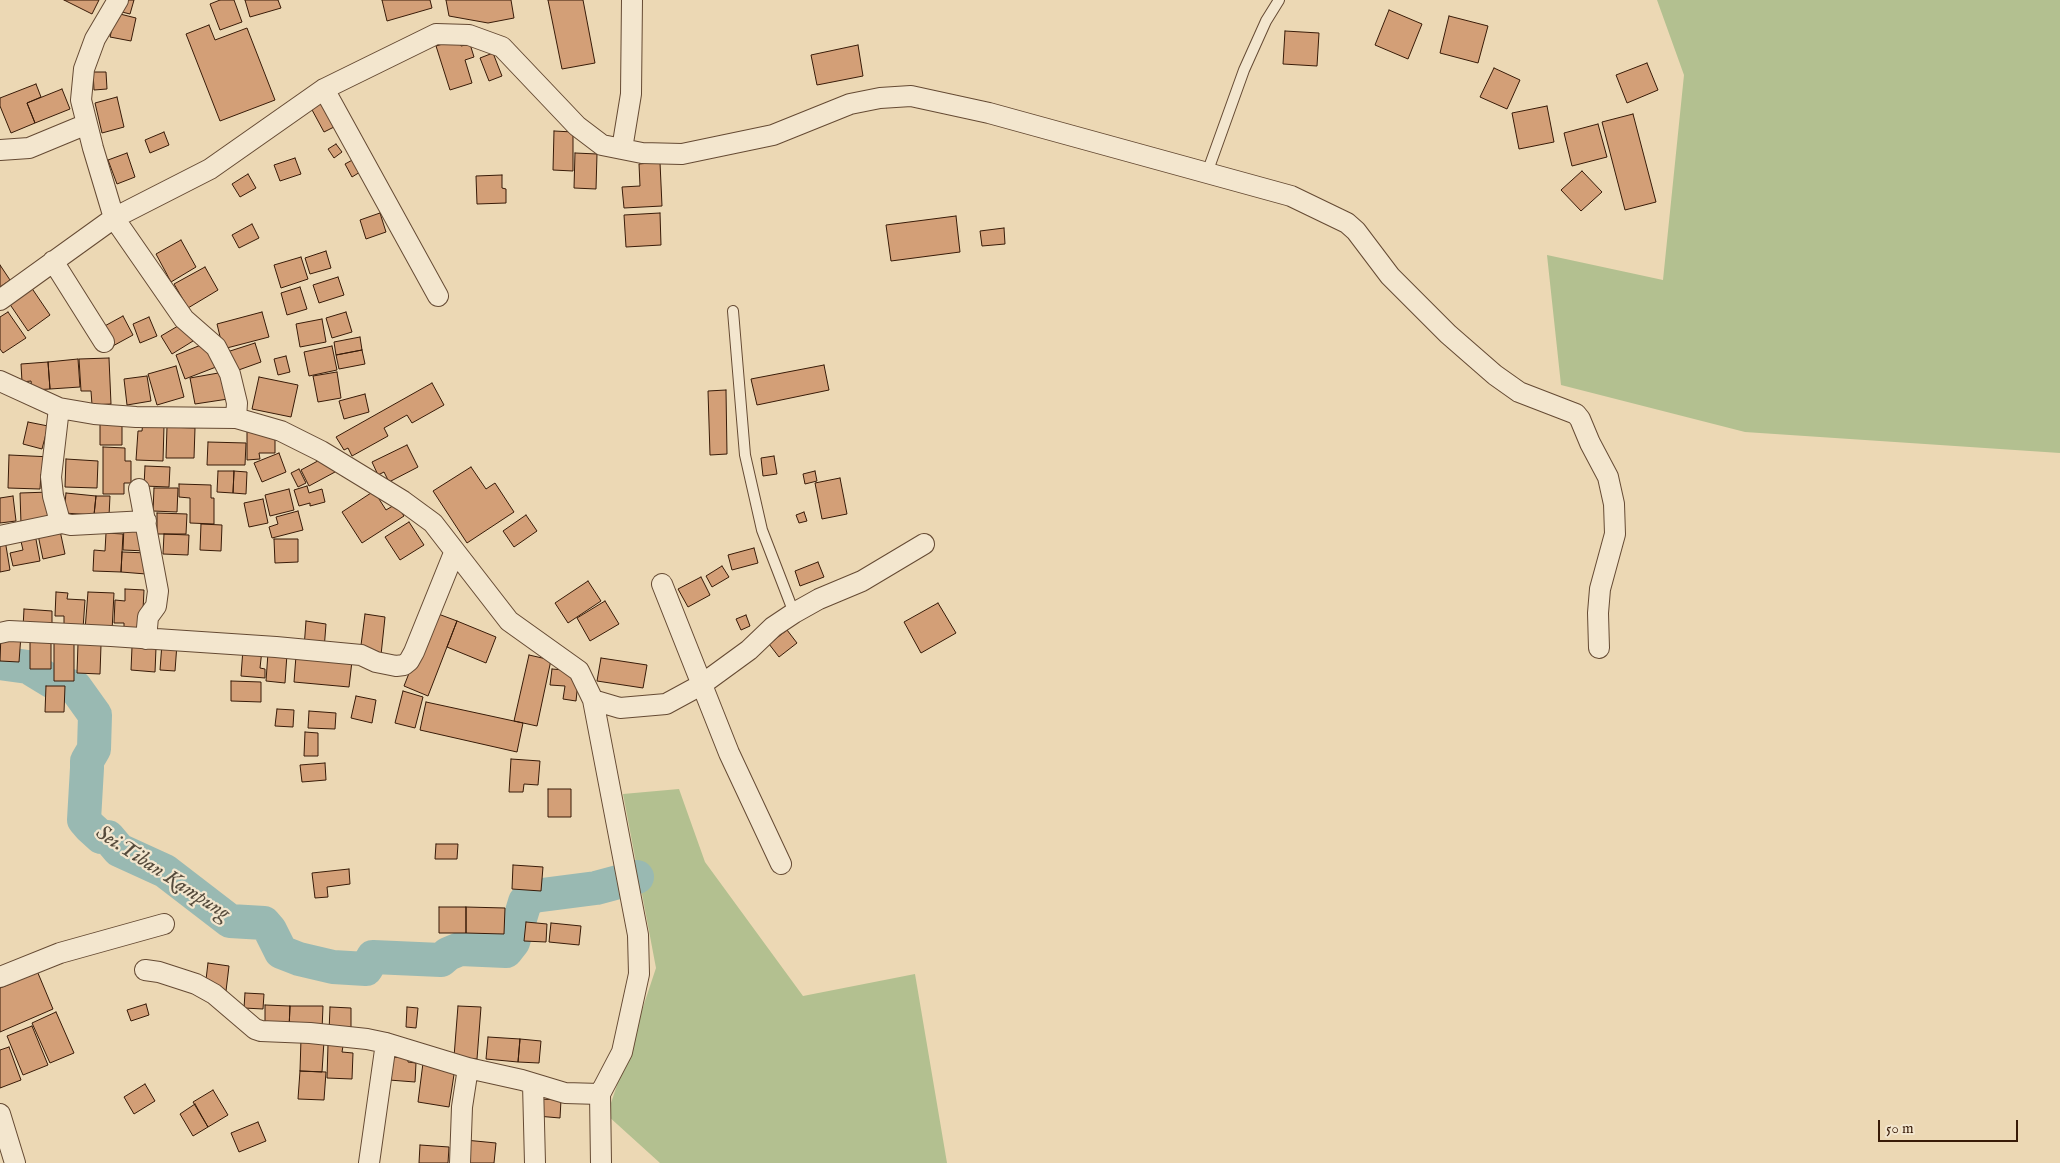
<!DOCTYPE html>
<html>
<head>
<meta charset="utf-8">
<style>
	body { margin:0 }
	#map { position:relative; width:2060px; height:1163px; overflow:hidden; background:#ecd8b4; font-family:"IM FELL English",serif }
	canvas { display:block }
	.scale { position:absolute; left:1878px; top:1120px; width:140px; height:22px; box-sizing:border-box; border:2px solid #381b08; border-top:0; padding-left:6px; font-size:15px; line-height:18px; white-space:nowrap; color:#381b08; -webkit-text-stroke:4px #f3e6ce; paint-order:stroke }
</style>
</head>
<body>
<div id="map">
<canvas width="2060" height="1163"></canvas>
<div class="scale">50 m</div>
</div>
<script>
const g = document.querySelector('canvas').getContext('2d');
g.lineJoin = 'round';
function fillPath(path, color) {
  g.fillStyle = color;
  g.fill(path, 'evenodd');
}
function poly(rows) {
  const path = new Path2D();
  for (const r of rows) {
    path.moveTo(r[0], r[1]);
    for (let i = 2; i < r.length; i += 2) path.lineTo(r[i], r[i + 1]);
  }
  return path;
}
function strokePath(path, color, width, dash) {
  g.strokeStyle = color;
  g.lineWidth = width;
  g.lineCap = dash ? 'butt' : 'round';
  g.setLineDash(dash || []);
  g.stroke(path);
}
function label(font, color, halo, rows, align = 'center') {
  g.font = font + ' "IM FELL English",serif';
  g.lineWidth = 4.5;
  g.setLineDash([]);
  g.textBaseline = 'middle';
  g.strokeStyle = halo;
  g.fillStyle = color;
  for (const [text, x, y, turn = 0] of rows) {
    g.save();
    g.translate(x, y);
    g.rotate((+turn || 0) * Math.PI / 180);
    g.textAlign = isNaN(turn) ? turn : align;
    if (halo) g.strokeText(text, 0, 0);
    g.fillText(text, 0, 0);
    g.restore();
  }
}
fillPath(poly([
	[1657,0,2060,0,2060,453,1745,432,1561,385,1547,255,1663,280,1684,75],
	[679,789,705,862,803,996,915,974,947,1163,660,1163,607,1115,656,968,623,794]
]), '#b3c090');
strokePath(poly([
	[0,663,28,667,51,681,75,687,95,715,94,749,87,761,87,768,84,820,90,827,101,837,108,837,119,850,165,871,230,921,264,923,270,930,281,952,299,959,333,967,366,969,373,957,441,960,448,954,460,949,506,951,513,942,525,902,534,896,596,888,637,877]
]), '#99b9b2', 34);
const building = poly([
	[64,0,99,0,92,14,64,0],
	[121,0,134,0,130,14,118,11,121,0],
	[220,0,234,0,242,22,220,30,210,4,220,0],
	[245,0,278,0,281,8,250,17,245,0],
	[382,0,430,0,432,8,387,21,382,0],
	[446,0,511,0,514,18,488,23,449,16,446,0],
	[548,0,583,0,595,63,562,69,548,0],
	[1389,10,1422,24,1408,59,1375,45,1389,10],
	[116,13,136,18,131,41,110,37,116,13],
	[1449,16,1488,26,1478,63,1440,53,1449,16],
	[209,25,215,40,247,28,275,100,220,121,186,34,209,25],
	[1285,31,1319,33,1317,66,1283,64,1285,31],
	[459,39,461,46,470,44,474,57,465,60,472,83,450,90,436,46,459,39],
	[858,45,863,76,817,85,811,55,858,45],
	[493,53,502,76,489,81,480,58,493,53],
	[1647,63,1658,90,1627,103,1616,75,1647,63],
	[1494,68,1520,80,1507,109,1480,97,1494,68],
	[93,72,106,72,107,89,94,90,93,72],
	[36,84,41,97,27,103,35,123,11,133,0,106,0,98,36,84],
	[62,89,70,109,35,123,27,103,62,89],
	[117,97,124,127,102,133,95,103,117,97],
	[324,101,338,125,324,132,311,108,324,101],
	[1547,106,1554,142,1519,149,1512,113,1547,106],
	[1633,114,1656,202,1625,210,1602,122,1633,114],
	[1598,124,1607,157,1572,166,1564,133,1598,124],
	[554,131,573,132,573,171,553,170,554,131],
	[164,132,169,145,150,153,145,140,164,132],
	[336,144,342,152,334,158,328,149,336,144],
	[127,153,135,177,117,184,108,160,127,153],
	[575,153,597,154,596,189,574,188,575,153],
	[358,157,365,169,352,177,345,164,358,157],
	[295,158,301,174,280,181,274,165,295,158],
	[660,162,662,206,624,208,622,187,640,186,639,164,660,162],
	[1582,171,1602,192,1581,211,1561,190,1582,171],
	[248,174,256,188,240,197,232,184,248,174],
	[502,175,502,188,506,189,506,203,477,204,476,176,502,175],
	[380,213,386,232,366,239,360,220,380,213],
	[660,213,661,245,626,247,624,215,660,213],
	[956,216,960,252,891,261,886,225,956,216],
	[252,224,259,238,239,248,232,235,252,224],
	[1004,228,1005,244,982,246,980,231,1004,228],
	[181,240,196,267,171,282,156,254,181,240],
	[326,251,331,268,310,274,305,258,326,251],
	[301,257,308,279,281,288,274,265,301,257],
	[0,265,10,280,0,287,0,265],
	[205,267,218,290,188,308,174,284,205,267],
	[338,277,344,295,319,303,313,285,338,277],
	[31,287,50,315,28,331,9,303,31,287],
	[300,287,307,309,287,315,281,293,300,287],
	[8,312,26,338,3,353,0,349,0,317,8,312],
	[262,312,269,337,223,349,217,324,262,312],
	[346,312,352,332,332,338,326,318,346,312],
	[123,316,133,335,111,347,101,328,123,316],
	[149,317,157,336,140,343,133,324,149,317],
	[322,319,326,342,300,347,296,324,322,319],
	[183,323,193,341,172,354,161,336,183,323],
	[360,337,362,350,336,355,334,342,360,337],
	[206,343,216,367,185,379,176,355,206,343],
	[255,343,261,362,233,372,227,352,255,343],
	[332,346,337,370,309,376,304,352,332,346],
	[362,350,365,364,339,369,336,355,362,350],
	[286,356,290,372,278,375,274,359,286,356],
	[109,358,111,404,92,405,91,391,81,391,79,359,109,358],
	[78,359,80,387,50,389,48,362,78,359],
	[48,362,50,389,32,390,31,381,22,382,21,364,48,362],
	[824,365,829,390,757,405,751,379,824,365],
	[176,366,184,397,157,405,148,374,176,366],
	[224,372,228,399,195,404,190,378,224,372],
	[337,372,341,398,318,402,313,376,337,372],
	[147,376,151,401,127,405,124,379,147,376],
	[259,377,298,385,291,417,252,409,259,377],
	[432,383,444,405,412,423,407,415,384,428,388,436,352,456,348,448,344,450,336,437,432,383],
	[726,390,727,454,710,455,708,391,726,390],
	[365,394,369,412,344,419,339,401,365,394],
	[143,421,164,426,163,461,136,460,138,431,142,431,143,421],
	[28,422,48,426,42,449,23,444,28,422],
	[100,422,122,422,122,445,100,445,100,422],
	[167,427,195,428,194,458,166,458,167,427],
	[247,429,275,429,275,453,259,453,260,459,247,460,247,429],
	[208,442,246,443,245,465,207,465,208,442],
	[407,445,418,467,389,482,384,472,378,475,372,462,407,445],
	[103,447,125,448,125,461,131,461,131,483,124,483,124,494,103,494,103,447],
	[279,453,286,472,262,482,254,463,279,453],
	[9,455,52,457,51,474,41,474,40,489,8,488,9,455],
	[327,456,335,472,309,486,301,470,327,456],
	[774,456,777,474,763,476,761,458,774,456],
	[66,459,98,461,97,488,65,487,66,459],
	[145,466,170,467,169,487,144,486,145,466],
	[471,467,486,489,495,483,514,512,467,543,433,491,471,467],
	[299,469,306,483,298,487,291,473,299,469],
	[218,471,234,471,233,493,217,492,218,471],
	[234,471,247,472,246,494,233,493,234,471],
	[815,471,817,481,805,484,803,474,815,471],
	[840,478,847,514,822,519,815,483,840,478],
	[179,484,211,485,211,498,214,498,214,524,190,523,190,498,179,497,179,484],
	[307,486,309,493,322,489,325,502,310,506,310,503,299,506,294,490,307,486],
	[154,488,178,488,177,512,153,511,154,488],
	[289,489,294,510,270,516,265,495,289,489],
	[374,491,386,510,396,504,404,516,362,543,342,512,374,491],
	[50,492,51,522,21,524,20,493,50,492],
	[66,493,96,496,94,515,64,513,66,493],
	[13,496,16,521,0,523,0,498,13,496],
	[96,496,110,496,109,516,94,515,96,496],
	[263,499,268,523,249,527,244,503,263,499],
	[298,511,303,530,272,538,269,527,278,524,276,517,298,511],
	[804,512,807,521,799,523,796,515,804,512],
	[157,513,187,514,186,534,157,534,157,513],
	[526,515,537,531,514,547,503,531,526,515],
	[409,522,424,545,400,560,385,537,409,522],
	[201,524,222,525,221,551,200,550,201,524],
	[59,526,65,554,43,559,37,530,59,526],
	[124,526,147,527,146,551,123,550,124,526],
	[106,533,123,534,121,572,93,571,94,550,105,551,106,533],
	[35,534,40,561,13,566,10,553,23,550,20,537,35,534],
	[164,534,189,535,188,555,163,554,164,534],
	[274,539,298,539,298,562,275,563,274,539],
	[5,540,10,570,0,572,0,541,5,540],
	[754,548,758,563,732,570,728,555,754,548],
	[122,552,148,553,146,574,121,572,122,552],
	[818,562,824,577,800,586,795,571,818,562],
	[722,566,729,577,712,587,706,576,722,566],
	[701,577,710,595,688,607,678,589,701,577],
	[588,581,601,601,568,623,555,603,588,581],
	[125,589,144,590,142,631,124,630,124,623,114,623,115,600,125,601,125,589],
	[56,592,68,593,67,599,85,600,83,629,64,628,64,616,55,616,56,592],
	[88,592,114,593,112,631,85,630,88,592],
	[605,601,619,624,590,641,577,618,605,601],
	[938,603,956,633,921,653,904,622,938,603],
	[24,609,52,611,52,630,23,628,24,609],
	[433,612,457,621,428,696,404,686,433,612],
	[365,614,385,617,381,655,360,653,365,614],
	[746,615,750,626,741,630,736,619,746,615],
	[306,621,326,624,324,650,304,648,306,621],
	[457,621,496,637,486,663,447,647,457,621],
	[787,630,797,643,779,657,769,644,787,630],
	[1,634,21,635,19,662,0,661,1,634],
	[30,636,51,643,51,669,30,669,30,636],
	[54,640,74,640,74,681,54,681,54,640],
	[162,643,177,644,175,671,160,670,162,643],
	[78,644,101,645,100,674,77,673,78,644],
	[132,647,156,648,155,672,131,670,132,647],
	[243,649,262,650,260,668,265,669,265,678,241,676,243,649],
	[268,653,287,654,285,683,266,681,268,653],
	[529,655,551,660,537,726,514,721,529,655],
	[296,656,352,661,349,687,294,682,296,656],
	[601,658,647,665,643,688,597,681,601,658],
	[552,669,575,671,578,682,576,701,563,699,565,686,550,685,552,669],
	[231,681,261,682,261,702,231,701,231,681],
	[46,686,65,686,64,712,45,712,46,686],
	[403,691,423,697,415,728,395,723,403,691],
	[356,696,376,700,372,723,351,718,356,696],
	[426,702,523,723,517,752,420,730,426,702],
	[277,709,294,710,293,727,275,726,277,709],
	[309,711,336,713,335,729,308,728,309,711],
	[305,732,318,733,318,756,304,756,305,732],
	[511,759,540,761,538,785,524,784,523,792,509,792,511,759],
	[325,763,326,780,302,782,300,765,325,763],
	[548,789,571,789,571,817,548,817,548,789],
	[436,844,458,844,457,859,435,859,436,844],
	[513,865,543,867,541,891,512,889,513,865],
	[349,869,350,884,327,887,328,897,315,898,312,873,349,869],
	[439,907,466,907,466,933,439,933,439,907],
	[466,907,505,908,504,934,466,933,466,907],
	[526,922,547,924,546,942,524,941,526,922],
	[551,923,581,926,579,945,549,942,551,923],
	[208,963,229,966,226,991,205,988,208,963],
	[35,966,53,1009,0,1032,0,988,20,980,35,966],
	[245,993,264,994,263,1009,244,1008,245,993],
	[146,1004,149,1015,131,1021,127,1010,146,1004],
	[265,1005,290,1006,289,1029,265,1028,265,1005],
	[290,1006,323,1006,322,1030,289,1029,290,1006],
	[458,1006,481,1007,477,1059,454,1057,458,1006],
	[330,1007,351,1008,351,1032,329,1032,330,1007],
	[407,1007,418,1008,416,1028,406,1027,407,1007],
	[56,1012,74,1053,50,1063,32,1023,56,1012],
	[32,1026,48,1065,23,1075,7,1036,32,1026],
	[488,1037,520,1039,518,1062,486,1059,488,1037],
	[301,1039,324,1041,322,1072,300,1071,301,1039],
	[520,1039,541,1041,539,1063,518,1062,520,1039],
	[328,1045,343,1046,342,1052,353,1053,352,1079,327,1078,328,1045],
	[9,1047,21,1080,0,1088,0,1050,9,1047],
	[391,1057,408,1058,408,1062,416,1063,415,1082,389,1080,391,1057],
	[423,1063,455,1068,449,1107,418,1102,423,1063],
	[300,1071,326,1072,324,1100,298,1099,300,1071],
	[145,1084,155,1101,134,1114,124,1097,145,1084],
	[213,1090,228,1115,208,1127,193,1102,213,1090],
	[539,1099,561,1100,560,1118,537,1116,539,1099],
	[195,1104,208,1127,193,1136,180,1114,195,1104],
	[258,1122,266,1141,239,1152,231,1133,258,1122],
	[465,1140,496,1143,494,1163,463,1163,465,1140],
	[420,1145,449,1147,448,1163,419,1163,420,1145]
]);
fillPath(building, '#d39f77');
strokePath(building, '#381b08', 1);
const service = poly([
	[1207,173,1244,70,1266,21,1279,0],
	[733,311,745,455,762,530,794,613]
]);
const minor = poly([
	[118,0,95,39,84,69,81,100,93,148,114,218,184,319,216,347,230,374,237,403,236,418],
	[324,89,438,296],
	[622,149,631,94,632,0],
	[0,150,29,148,87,124],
	[53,261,104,342],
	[0,300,114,218,210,169,324,89,436,34,469,35,502,47,577,126,602,145,642,153,682,154,773,135,850,104,880,98,911,96,989,113,1291,196,1347,223,1356,231,1390,276,1448,334,1495,375,1519,392,1576,414,1580,419,1590,443,1608,477,1614,504,1615,534,1600,589,1598,613,1599,648],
	[0,381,59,408,94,414,136,417,236,418,281,431,321,451,403,501,433,523,509,621,579,671,593,700,638,935,639,974,622,1052,600,1094,565,1093,522,1080,468,1068,462,1107,460,1163],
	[59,408,51,477,53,496,59,518,62,523,71,525,146,521],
	[139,489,158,591,156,606,148,617,146,639],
	[0,536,62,523],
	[662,584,729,753,781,864],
	[0,633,9,631,111,636,276,647,361,655,376,662,396,666,404,665,409,661,414,652,454,553],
	[593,700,620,708,666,704,701,685,749,650,773,627,794,613,819,599,862,581,924,544],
	[145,970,159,972,196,984,214,994,255,1029,261,1031,310,1033,367,1039,386,1043,468,1068],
	[0,977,60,953,164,924],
	[533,1084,535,1163],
	[600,1094,601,1163],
	[0,1114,15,1163],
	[369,1163,386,1043]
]);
strokePath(service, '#654a33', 12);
strokePath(minor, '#654a33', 22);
strokePath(service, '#f3e6ce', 10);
strokePath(minor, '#f3e6ce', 20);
label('italic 21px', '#554a3b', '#f3e6ce', [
	["Sei.Tiban Kampung",162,874,33]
]);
</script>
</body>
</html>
